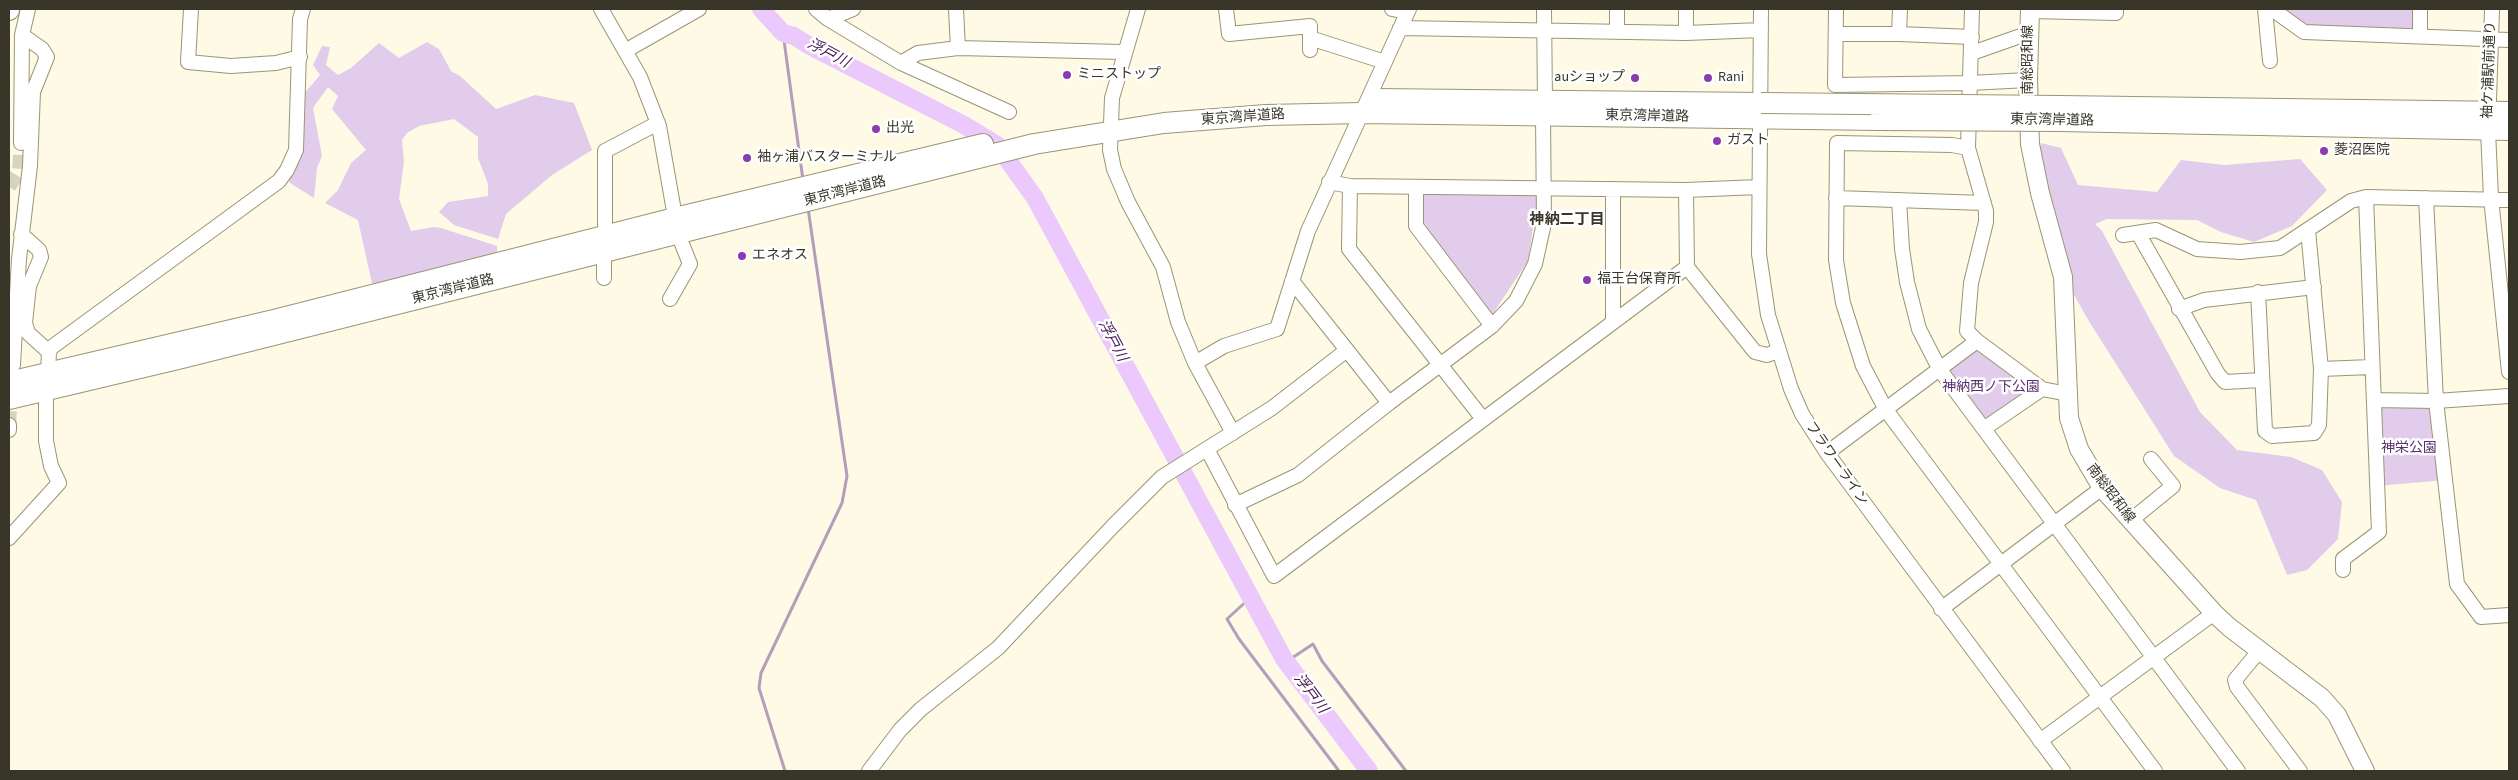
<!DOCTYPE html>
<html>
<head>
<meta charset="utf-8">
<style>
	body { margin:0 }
	#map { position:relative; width:2518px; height:780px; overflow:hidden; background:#fefae5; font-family:"Source Sans 3",sans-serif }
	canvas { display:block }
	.frame { position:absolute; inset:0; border:10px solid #383628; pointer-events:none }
</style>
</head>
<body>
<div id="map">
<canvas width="2518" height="780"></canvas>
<div class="frame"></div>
</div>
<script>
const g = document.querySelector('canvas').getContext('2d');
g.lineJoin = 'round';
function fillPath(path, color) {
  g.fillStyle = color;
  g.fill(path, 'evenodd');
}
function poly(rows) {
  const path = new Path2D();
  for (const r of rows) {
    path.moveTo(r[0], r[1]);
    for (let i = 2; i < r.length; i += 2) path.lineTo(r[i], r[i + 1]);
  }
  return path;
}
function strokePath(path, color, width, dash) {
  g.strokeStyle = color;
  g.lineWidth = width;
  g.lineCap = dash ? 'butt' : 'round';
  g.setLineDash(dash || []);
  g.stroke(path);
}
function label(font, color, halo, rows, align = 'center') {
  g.font = font + ' "Source Sans 3","Noto Sans JP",sans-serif';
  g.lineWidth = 5;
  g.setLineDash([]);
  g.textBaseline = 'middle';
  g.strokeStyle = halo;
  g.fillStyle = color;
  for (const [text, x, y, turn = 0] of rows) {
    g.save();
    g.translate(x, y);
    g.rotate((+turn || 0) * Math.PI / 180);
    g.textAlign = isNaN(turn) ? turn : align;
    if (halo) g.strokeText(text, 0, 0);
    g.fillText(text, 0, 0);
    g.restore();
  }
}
fillPath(poly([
	[2282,9,2414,9,2414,30,2306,26],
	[427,42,439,49,451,71,460,76,496,109,535,95,574,103,592,150,552,175,506,214,498,239,454,225,439,212,448,202,488,196,488,184,478,158,478,137,454,119,419,126,407,133,402,140,404,161,399,199,411,231,434,227,441,228,497,246,497,258,373,288,358,220,325,203,338,190,351,163,366,150,332,109,338,96,328,87,313,108,322,156,317,168,314,198,290,183,288,176,302,96,320,75,313,65,322,46,330,47,326,65,338,75,351,68,379,43,399,58],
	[2041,143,2061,148,2078,185,2157,192,2181,160,2224,165,2300,159,2327,190,2292,226,2254,242,2221,232,2197,220,2107,219,2095,224,2102,231,2200,412,2237,450,2291,457,2322,470,2342,502,2338,539,2307,570,2287,575,2256,500,2220,488,2174,456,2087,318,2073,293,2038,185],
	[1423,194,1538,195,1528,261,1492,315,1423,224],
	[1977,347,2035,389,1985,422,1946,371],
	[2374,401,2436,401,2445,480,2377,486]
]), '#e1cceb');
strokePath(poly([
	[783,33,803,180],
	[1251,597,1227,619,1239,639,1339,771],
	[1286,662,1313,644,1322,661,1406,771],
	[785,771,759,688,761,673,842,503,847,476,808,208]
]), '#b59dbc', 3);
strokePath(poly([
	[761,9,783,33,794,36,808,45,964,125,997,145,1035,198,1284,659,1369,771]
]), '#ebc9fc', 18);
strokePath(poly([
	[9,187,19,171,21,143],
	[9,425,11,390]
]), '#d6d3bf', 14, [14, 7]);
const minor = poly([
	[191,9,188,62,231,66,276,63,300,57],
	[601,9,640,77,659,126,678,234,690,264,670,299],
	[816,9,828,19,901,63,1009,112],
	[956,9,958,48],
	[1138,9,1112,98,1110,150,1114,169,1128,202,1163,267,1178,322,1195,363,1233,433],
	[1226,9,1229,34,1310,26,1310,50],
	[1392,9,1407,12],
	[1544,9,1545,101],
	[1761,9,1759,254,1768,315,1791,389,1802,414,1827,453,2063,771],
	[1836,9,1835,85,1970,83,2028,80],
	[2265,9,2270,61],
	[2272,9,2304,32,2509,40],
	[2492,9,2488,130,2491,198,2509,372],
	[2030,11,2116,13,2116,9],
	[828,19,853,9],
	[1400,28,1686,33,1761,30],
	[1617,32,1617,9],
	[1686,33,1686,9],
	[1836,34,1899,34,1972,37],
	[1899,34,1900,9],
	[2420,36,2420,9],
	[1310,38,1385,62],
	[625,51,699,9],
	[1972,53,2029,33],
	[901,63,918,53,958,48,1123,52],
	[21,143,22,35,28,9],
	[1968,148,1972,9],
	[1329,182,1350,186,1686,190,1759,187],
	[1350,186,1349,249,1483,419],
	[1416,187,1416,226,1492,326],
	[1686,190,1687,267,1755,352,1767,355,1778,351],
	[1836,198,1984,203],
	[2426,198,2436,401,2457,584,2481,617,2509,615],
	[1899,200,1902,249,1907,282,1919,329,1940,370,2238,771],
	[605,225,605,151,658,123],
	[2138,233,2218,374,2225,382,2261,380],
	[21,234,39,250,41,257,29,286,25,323,28,333,49,352],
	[2123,235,2156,230,2197,249,2240,252,2280,248,2351,201,2366,197,2509,200],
	[604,260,604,278],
	[1292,281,1389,403],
	[2258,292,2265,431,2272,436,2314,433,2319,425,2321,369,2308,230],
	[2179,309,2204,300,2314,287],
	[1613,322,1613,189],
	[1195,363,1224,346,1277,329,1308,231,1409,9],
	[13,365,19,259,30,166,33,92,47,57,42,49,22,35],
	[2321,369,2371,367],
	[48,374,49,352,52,347,279,181,287,170,296,150,300,19,303,9],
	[2068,394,2042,389,1977,341,1967,331,1971,283,1986,222,1986,211,1968,148,1952,145,1837,143,1836,260,1843,303,1863,366,1886,410,2155,771],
	[2374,400,2436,401,2509,396],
	[1985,428,2042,389],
	[9,430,9,425],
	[1207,449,1274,576,1687,267],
	[1827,453,1977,341],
	[1235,505,1298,475,1389,403,1492,326,1516,301,1535,264,1544,223,1543,116],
	[2130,521,2173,486,2151,459],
	[9,538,59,483,51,466,46,441,46,390],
	[2343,570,2343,559,2379,532,2366,197],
	[1941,609,2102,488],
	[2259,651,2235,680,2237,687,2300,771],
	[2040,741,2214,613],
	[869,771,900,730,921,709,998,648,1113,526,1162,477,1272,408,1347,350]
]);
const major = poly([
	[2030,9,2028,80,2030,144,2040,193,2063,277,2069,418,2079,449,2102,488,2214,613,2229,627,2322,698,2337,715,2365,771]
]);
const highway = poly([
	[9,10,9,9],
	[1373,99,1761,103],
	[2059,106,2509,112],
	[2059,121,2509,130],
	[9,382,274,320,675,218,983,144],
	[9,399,182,358,1034,144,1164,123,1266,115,1362,113,1879,120]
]);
strokePath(minor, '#9b9574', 16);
strokePath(major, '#9b9574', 20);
strokePath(highway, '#9b9574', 22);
strokePath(minor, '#fff', 14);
strokePath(major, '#fff', 18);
strokePath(highway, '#fff', 20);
const highwayBridge = poly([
	[1761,103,2059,106],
	[1879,120,2059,121]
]);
strokePath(highwayBridge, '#9b9574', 22, []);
strokePath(highwayBridge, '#fff', 20);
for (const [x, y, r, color] of [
	[1067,75,5,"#8b3cac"],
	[1635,78,5,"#8b3cac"],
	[1708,78,5,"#8b3cac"],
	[876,129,5,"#8b3cac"],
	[1717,141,5,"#8b3cac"],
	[2324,151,5,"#8b3cac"],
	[747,158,5,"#8b3cac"],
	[742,256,5,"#8b3cac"],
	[1587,280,5,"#8b3cac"]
]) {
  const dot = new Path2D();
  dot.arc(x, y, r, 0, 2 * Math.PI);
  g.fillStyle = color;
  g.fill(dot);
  strokePath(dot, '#fff', 2);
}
label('14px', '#383628', '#fff', [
	["南総昭和線",2029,60,-90],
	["袖ケ浦駅前通り",2490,70,-88],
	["東京湾岸道路",1647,117,1],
	["東京湾岸道路",1243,118,-4],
	["東京湾岸道路",2052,121,1],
	["東京湾岸道路",845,192,-14],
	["東京湾岸道路",453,290,-14],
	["フラワーライン",1836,464,55],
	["南総昭和線",2110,494,53]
]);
label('14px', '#383628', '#fff', [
	["ミニストップ",1077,75],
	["auショップ",1625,78,"right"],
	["Rani",1718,78],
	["出光",886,129],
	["ガスト",1727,141],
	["菱沼医院",2334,151],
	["袖ヶ浦バスターミナル",757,158],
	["エネオス",752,256],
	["福王台保育所",1597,280]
], 'left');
label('14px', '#5c326e', '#fff', [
	["神納西ノ下公園",1991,388],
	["神栄公園",2409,449]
]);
label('italic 15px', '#431954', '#fff', [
	["浮戸川",828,54,28],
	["浮戸川",1112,341,62],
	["浮戸川",1310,694,53]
]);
label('bold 15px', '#383628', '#fff', [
	["神納二丁目",1567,221]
]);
</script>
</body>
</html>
